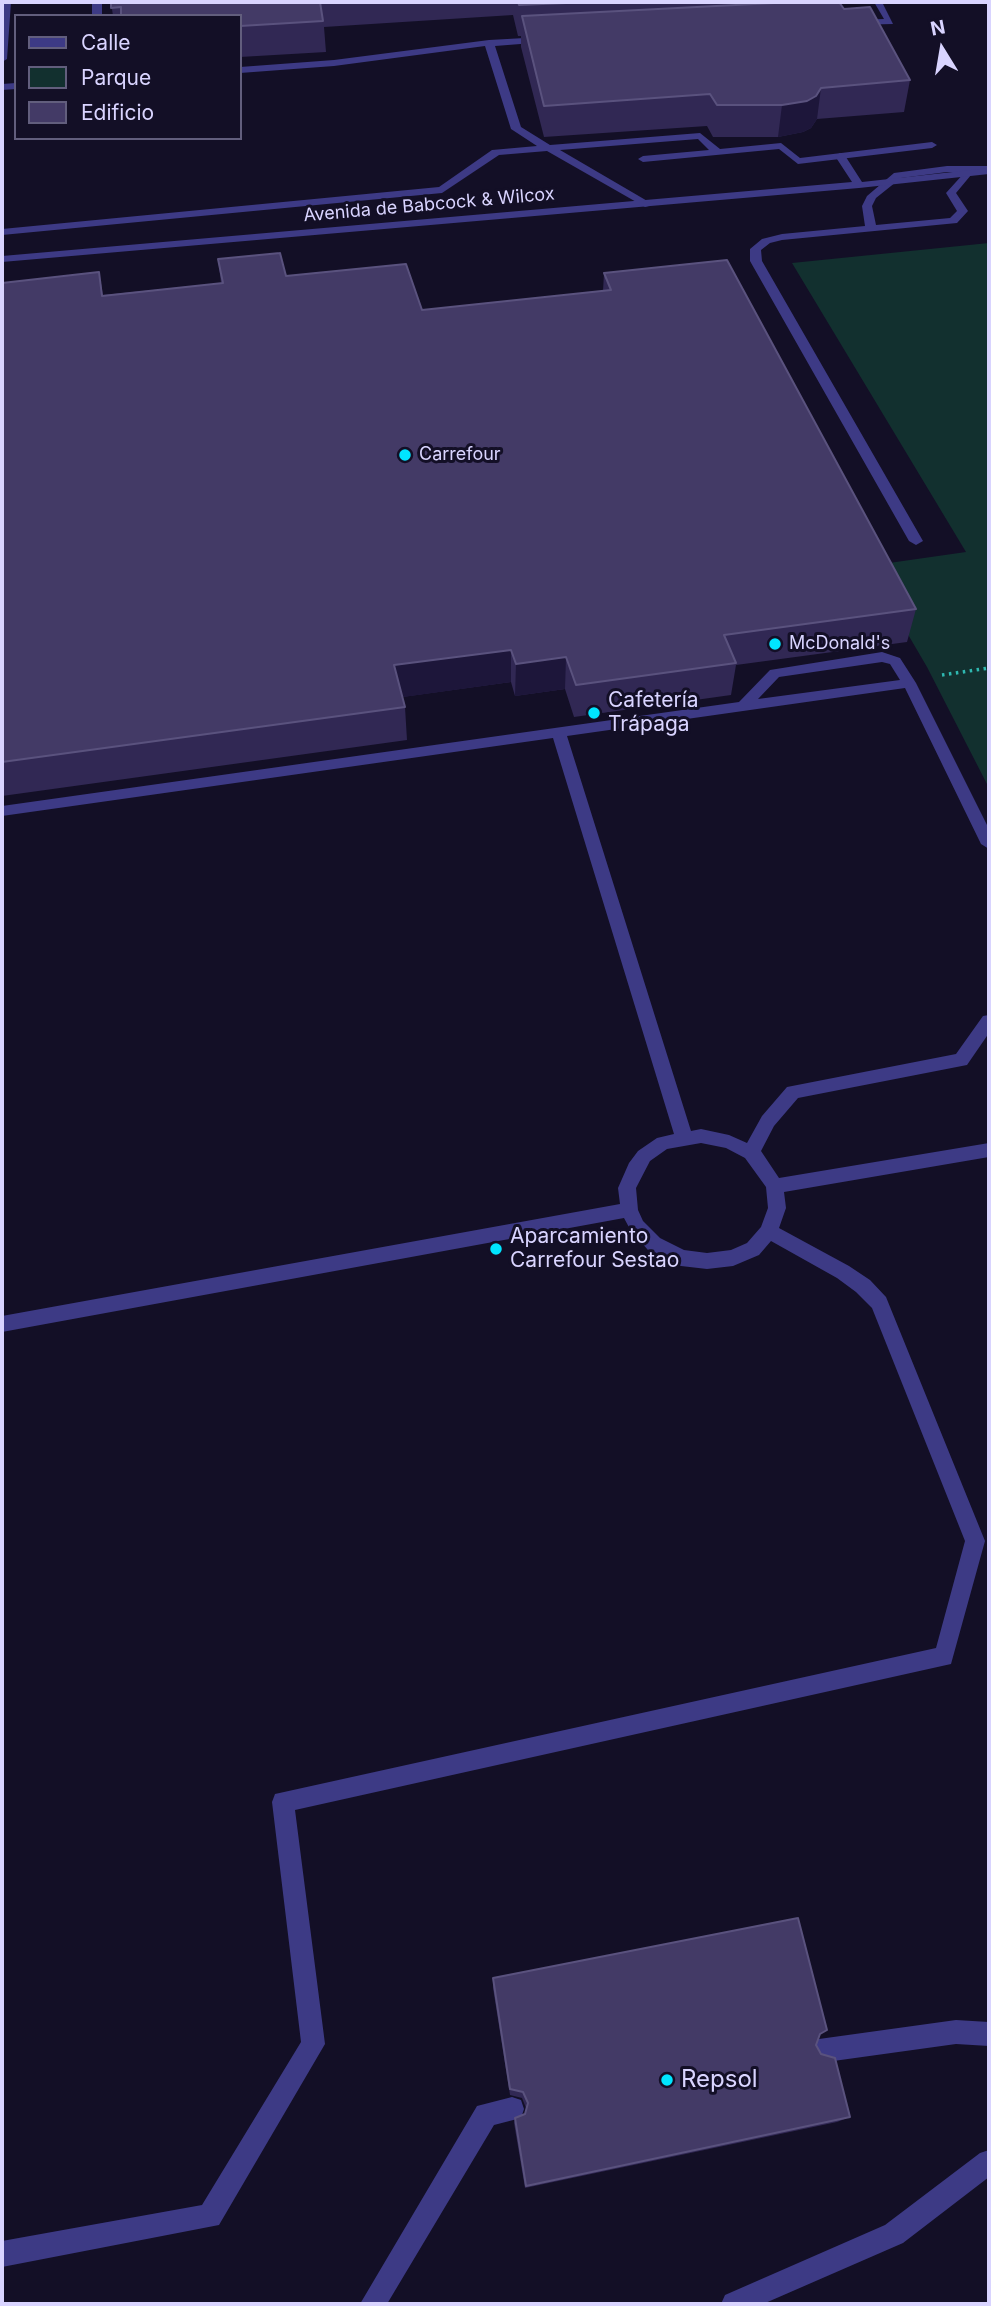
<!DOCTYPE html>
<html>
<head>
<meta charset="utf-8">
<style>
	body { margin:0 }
	#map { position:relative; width:991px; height:2306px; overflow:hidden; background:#130f26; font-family:Inter,sans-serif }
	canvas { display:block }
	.frame { position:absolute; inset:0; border:4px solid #d9d4ff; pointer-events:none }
	.legend { position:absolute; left:14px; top:14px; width:228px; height:126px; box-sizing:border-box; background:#130f26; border:2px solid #625e7d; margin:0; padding:9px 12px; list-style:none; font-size:21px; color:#d9d4ff }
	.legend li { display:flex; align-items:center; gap:14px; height:35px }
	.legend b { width:35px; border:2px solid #625e7d }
	.north { position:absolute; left:907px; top:14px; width:70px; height:70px; -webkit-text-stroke:5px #130f26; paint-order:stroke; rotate:349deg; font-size:19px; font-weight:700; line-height:28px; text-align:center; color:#d9d4ff }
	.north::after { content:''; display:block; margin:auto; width:24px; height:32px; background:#d9d4ff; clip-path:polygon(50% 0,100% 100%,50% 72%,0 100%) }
</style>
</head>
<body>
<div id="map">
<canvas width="991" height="2306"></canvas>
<div class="frame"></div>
<ul class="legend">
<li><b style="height:9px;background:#3d3a85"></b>Calle</li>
<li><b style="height:19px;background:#12302f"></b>Parque</li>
<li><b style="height:19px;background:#433a66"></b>Edificio</li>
</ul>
<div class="north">N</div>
</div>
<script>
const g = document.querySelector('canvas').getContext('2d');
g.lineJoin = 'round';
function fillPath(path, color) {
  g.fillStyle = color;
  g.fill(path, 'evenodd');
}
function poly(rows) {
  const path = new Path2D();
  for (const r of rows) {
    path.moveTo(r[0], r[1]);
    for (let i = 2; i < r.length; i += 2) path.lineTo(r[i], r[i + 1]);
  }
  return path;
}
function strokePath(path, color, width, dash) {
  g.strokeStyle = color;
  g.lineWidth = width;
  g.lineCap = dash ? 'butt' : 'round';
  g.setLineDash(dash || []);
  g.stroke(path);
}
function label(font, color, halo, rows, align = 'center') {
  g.font = font + ' Inter,sans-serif';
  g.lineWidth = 6;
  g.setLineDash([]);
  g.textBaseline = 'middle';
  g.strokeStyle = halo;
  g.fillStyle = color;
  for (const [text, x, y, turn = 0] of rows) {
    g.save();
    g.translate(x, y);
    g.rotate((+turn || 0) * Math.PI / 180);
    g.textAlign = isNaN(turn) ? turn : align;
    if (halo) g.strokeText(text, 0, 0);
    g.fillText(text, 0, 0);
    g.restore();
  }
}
fillPath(poly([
	[989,243,989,788,927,667,868,566,966,552,792,263]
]), '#12302f');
strokePath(poly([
	[942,675,989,668]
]), '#2fb8b0', 3.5, [2.5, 4.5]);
fillPath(poly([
	[2,2,11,2,7,59,2,62,2,2],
	[92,2,102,2,102,16,92,16,92,2],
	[874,2,882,2,893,24,851,25,851,21,854,20,884,19,874,2],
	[543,37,548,40,546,42,495,46,521,127,550,145,700,133,720,149,781,143,800,158,932,142,937,145,932,148,798,164,779,149,643,162,638,159,643,156,709,150,698,139,560,150,649,202,649,206,645,207,547,151,499,155,442,193,2,235,2,229,439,187,492,150,537,146,511,129,485,46,334,66,240,73,240,67,334,60,489,40,543,37],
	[16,83,16,89,2,90,2,84,16,83],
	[947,166,989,166,989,172,967,172,971,175,956,193,968,211,957,223,782,240,770,243,761,250,762,261,923,541,916,545,909,541,750,261,750,249,762,239,782,234,865,226,862,206,867,196,894,173,947,166],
	[947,172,965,172,946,193,957,211,950,218,876,225,872,206,876,198,901,178,947,172],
	[882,652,900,658,916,683,989,829,989,849,981,844,905,688,567,736,691,1131,701,1129,729,1135,747,1143,762,1116,787,1087,956,1054,983,1016,989,1015,989,1033,967,1065,798,1098,774,1126,761,1151,779,1178,989,1143,989,1157,784,1192,786,1208,779,1228,849,1266,870,1280,886,1297,985,1541,951,1664,295,1810,325,2044,219,2225,2,2267,2,2241,202,2205,301,2042,272,1802,275,1794,936,1648,965,1541,872,1308,856,1292,837,1278,771,1241,759,1255,733,1266,707,1269,681,1266,648,1250,631,1231,624,1218,2,1332,2,1316,620,1204,618,1188,629,1163,638,1151,657,1138,674,1134,553,738,2,816,2,806,739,702,770,670,882,652],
	[882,662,890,664,900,680,758,699,779,677,882,662],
	[701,1143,726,1148,745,1158,766,1187,768,1208,761,1227,747,1243,731,1250,707,1253,684,1250,660,1238,643,1221,638,1210,636,1188,650,1161,667,1149,701,1143],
	[956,2020,989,2022,989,2046,956,2044,819,2063,811,2059,807,2051,811,2043,819,2039,956,2020],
	[512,2097,521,2100,524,2109,521,2118,494,2125,387,2304,360,2304,477,2106,512,2097]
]), '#3d3a85');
fillPath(poly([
	[840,153,844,154,862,182,989,168,989,174,859,188,2,262,2,256,852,182,835,156,840,153]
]), '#3d3a85');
fillPath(poly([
	[989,2150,989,2177,903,2243,763,2304,721,2304,725,2295,885,2225,980,2153,989,2150]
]), '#3d3a85');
fillPath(poly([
	[111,2,839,2,844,9,910,80,904,112,817,119,811,128,803,132,778,137,713,137,707,126,544,137,521,47,521,36,518,36,513,15,324,27,326,52,240,57,240,16,113,16],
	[218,259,422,310,603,291,604,273,916,609,907,642,736,665,731,695,574,717,565,689,515,696,511,682,402,697,405,707,407,740,2,796,2,283,99,272,103,295,221,283],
	[493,1978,820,2035,816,2045,850,2117,837,2122,525,2188,514,2123,515,2118,525,2114,526,2108,522,2098,510,2095,493,1988]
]), '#312854');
fillPath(poly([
	[821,88,817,119,811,128,803,132,778,137,782,105],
	[511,650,511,682,396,698,394,665],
	[566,657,565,689,515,696,516,664]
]), '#1d163a');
const building = poly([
	[111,2,320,2,323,21,240,26,240,16,121,16,121,7,111,8,111,2],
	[518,2,590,2,519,5,518,2],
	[794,2,839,2,844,9,870,7,910,80,821,88,816,96,807,101,782,105,717,105,710,94,544,106,522,16,794,2],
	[280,253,286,276,406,264,422,310,611,290,604,273,727,260,916,609,724,635,736,663,576,685,566,657,516,664,511,650,394,665,405,707,2,762,2,283,99,272,102,296,223,283,218,259,280,253],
	[798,1918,827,2030,820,2034,816,2045,821,2054,835,2058,850,2117,526,2186,515,2118,525,2114,528,2103,523,2092,510,2089,493,1978,798,1918]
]);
fillPath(building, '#433a66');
strokePath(building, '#5a527e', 2);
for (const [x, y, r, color] of [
	[405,455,7,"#00e5ff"],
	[775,644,7,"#00e5ff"],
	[594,713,7,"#00e5ff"],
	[496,1249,7,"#00e5ff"],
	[667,2080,7,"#00e5ff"]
]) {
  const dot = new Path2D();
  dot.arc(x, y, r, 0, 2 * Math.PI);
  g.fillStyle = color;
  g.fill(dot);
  strokePath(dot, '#130f26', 2.5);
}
label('18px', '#d9d4ff', '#130f26', [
	["Avenida de Babcock & Wilcox",429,205,-5]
]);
label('18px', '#d9d4ff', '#130f26', [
	["Carrefour",419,455],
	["McDonald's",789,644]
], 'left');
label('21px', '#d9d4ff', '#130f26', [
	["Cafetería",608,701],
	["Trápaga",608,725],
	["Aparcamiento",510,1237],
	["Carrefour Sestao",510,1261]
], 'left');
label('24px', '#d9d4ff', '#130f26', [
	["Repsol",681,2080]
], 'left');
</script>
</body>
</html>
